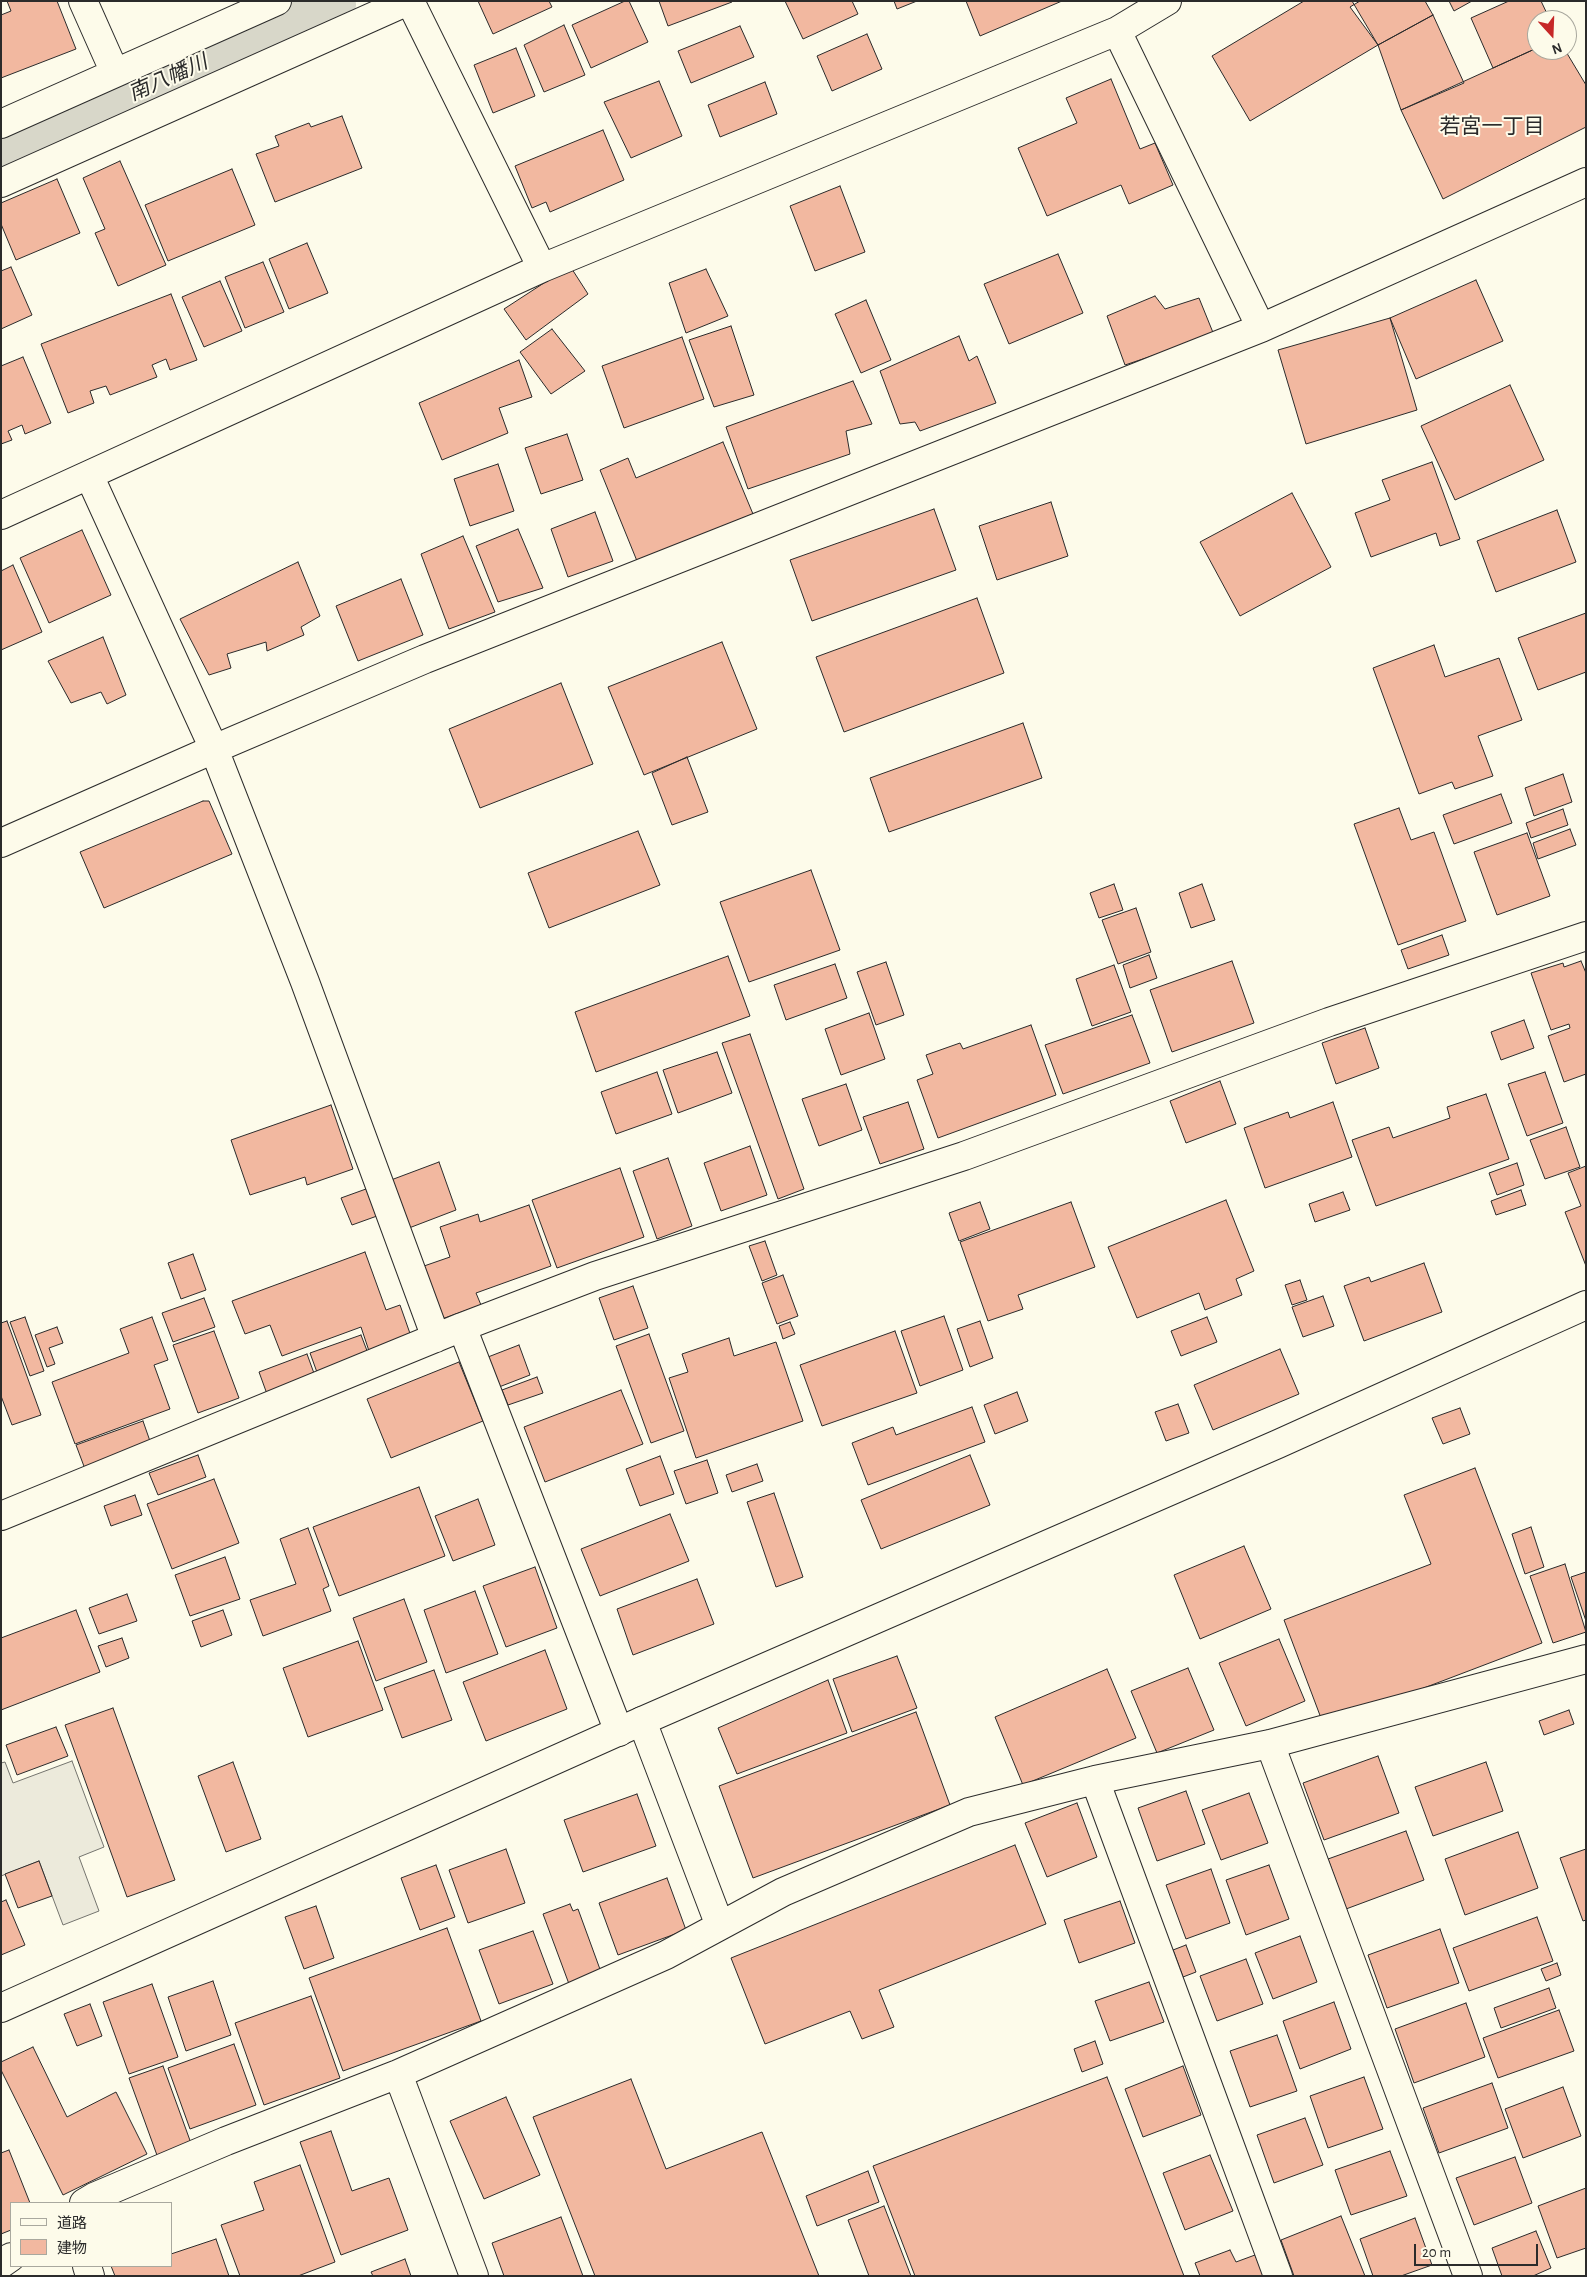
<!DOCTYPE html>
<html>
<head>
<meta charset="utf-8">
<style>
	body { margin:0 }
	#map { position:relative; width:1587px; height:2277px; overflow:hidden; background:#fdfbea; font-family:"Alegreya Sans","Noto Sans JP",sans-serif }
	canvas { display:block }
	.frame { position:absolute; inset:0; border:2px solid #2b2b2b; pointer-events:none }
	.legend { position:absolute; left:10px; top:2202px; width:162px; height:65px; box-sizing:border-box; background:#fdfbea; border:1px solid #a9a89e; margin:0; padding:6px 9px; list-style:none; font-size:15px; color:#2b2b2b }
	.legend li { display:flex; align-items:center; gap:10px; height:25px }
	.legend b { width:25px; border:1px solid #a9a89e }
	.north { position:absolute; left:1527px; top:10px; width:50px; height:50px; box-sizing:border-box; background:#fdfbea; border:1px solid #a9a89e; border-radius:50%; rotate:160deg; font-size:14px; font-weight:700; line-height:20px; text-align:center; color:#2b2b2b }
	.north::after { content:''; display:block; margin:auto; width:18px; height:22px; background:#c62828; clip-path:polygon(50% 0,100% 100%,50% 72%,0 100%) }
	.scale { position:absolute; left:1414px; top:2244px; width:124px; height:22px; box-sizing:border-box; border:2px solid #2b2b2b; border-top:0; padding-left:6px; font-size:15px; line-height:18px; white-space:nowrap; color:#2b2b2b; -webkit-text-stroke:4px #fdfbea; paint-order:stroke }
</style>
</head>
<body>
<div id="map">
<canvas width="1587" height="2277"></canvas>
<div class="frame"></div>
<ul class="legend">
<li><b style="height:6px;background:#fdfbea"></b>道路</li>
<li><b style="height:14px;background:#f2b8a0"></b>建物</li>
</ul>
<div class="north">N</div>
<div class="scale">20 m</div>
</div>
<script>
const g = document.querySelector('canvas').getContext('2d');
g.lineJoin = 'round';
function fillPath(path, color) {
  g.fillStyle = color;
  g.fill(path, 'evenodd');
}
function poly(rows) {
  const path = new Path2D();
  for (const r of rows) {
    path.moveTo(r[0], r[1]);
    for (let i = 2; i < r.length; i += 2) path.lineTo(r[i], r[i + 1]);
  }
  return path;
}
function strokePath(path, color, width, dash) {
  g.strokeStyle = color;
  g.lineWidth = width;
  g.lineCap = dash ? 'butt' : 'round';
  g.setLineDash(dash || []);
  g.stroke(path);
}
function label(font, color, halo, rows, align = 'center') {
  g.font = font + ' "Alegreya Sans","Noto Sans JP",sans-serif';
  g.lineWidth = 4;
  g.setLineDash([]);
  g.textBaseline = 'middle';
  g.strokeStyle = halo;
  g.fillStyle = color;
  for (const [text, x, y, turn = 0] of rows) {
    g.save();
    g.translate(x, y);
    g.rotate((+turn || 0) * Math.PI / 180);
    g.textAlign = isNaN(turn) ? turn : align;
    if (halo) g.strokeText(text, 0, 0);
    g.fillText(text, 0, 0);
    g.restore();
  }
}
const parking = poly([
	[72,1761,104,1847,79,1857,99,1911,63,1925,39,1861,1,1876,1,1763,5,1762,13,1783,72,1761]
]);
fillPath(parking, '#eceadb');
strokePath(parking, '#74746e', 1);
strokePath(poly([
	[1,151,335,5]
]), '#d8d7c9', 42);
const building = poly([
	[7,1,57,1,76,49,1,78,1,15,11,11,7,1],
	[478,1,549,1,552,7,493,34,478,1],
	[625,1,629,1,648,42,591,68,572,25,625,1],
	[659,1,732,1,732,2,668,26,659,1],
	[785,1,852,1,858,14,803,39,785,1],
	[894,1,917,1,897,9,894,1],
	[966,1,1062,1,980,36,966,1],
	[1304,1,1352,1,1378,45,1250,121,1212,56,1304,1],
	[1360,1,1425,1,1433,15,1378,45,1350,7,1360,1],
	[1449,1,1472,1,1454,11,1449,1],
	[1509,1,1541,1,1550,20,1537,20,1537,48,1493,68,1471,18,1509,1],
	[1433,15,1464,83,1401,110,1378,45,1433,15],
	[564,25,585,75,544,92,524,45,564,25],
	[740,26,754,57,691,83,678,51,740,26],
	[867,34,882,69,832,91,817,56,867,34],
	[516,48,535,96,493,113,474,65,516,48],
	[1537,48,1537,50,1565,50,1586,85,1586,127,1443,199,1401,110,1537,48],
	[1111,79,1140,149,1155,143,1173,185,1129,204,1121,185,1047,216,1018,148,1077,123,1066,98,1111,79],
	[659,81,682,136,631,158,604,102,659,81],
	[765,82,777,114,720,137,708,105,765,82],
	[342,116,362,168,275,202,256,154,279,146,275,136,309,123,311,127,342,116],
	[603,130,624,180,550,212,546,202,532,208,515,166,603,130],
	[120,161,166,265,118,286,95,233,105,229,83,178,120,161],
	[232,169,255,225,168,261,145,205,232,169],
	[57,179,80,233,16,260,1,224,1,203,57,179],
	[840,186,865,252,815,271,790,206,840,186],
	[307,243,328,293,289,309,269,259,307,243],
	[1058,254,1083,313,1009,344,984,284,1058,254],
	[263,262,284,312,245,328,225,277,263,262],
	[570,266,588,294,526,340,504,309,570,266],
	[11,267,32,315,1,329,1,271,11,267],
	[706,269,728,316,686,333,669,283,706,269],
	[1476,280,1503,341,1416,379,1390,318,1476,280],
	[220,281,242,331,204,347,182,297,220,281],
	[171,294,197,360,170,370,166,359,152,365,157,377,110,395,106,386,90,391,94,403,68,413,41,344,171,294],
	[1155,296,1165,309,1199,298,1214,335,1125,365,1107,316,1155,296],
	[866,300,891,360,861,373,835,314,866,300],
	[1390,318,1417,410,1306,444,1278,350,1390,318],
	[731,326,754,395,714,407,689,340,731,326],
	[552,329,585,371,551,394,520,352,552,329],
	[959,336,969,361,977,356,996,403,920,431,915,422,900,424,880,371,959,336],
	[682,337,704,399,624,428,602,366,682,337],
	[23,357,51,423,25,434,22,425,8,431,12,440,1,444,1,366,23,357],
	[519,360,532,397,499,408,508,433,442,460,419,403,519,360],
	[853,381,872,424,846,431,850,454,748,489,726,427,853,381],
	[1510,385,1544,460,1455,500,1421,426,1510,385],
	[567,434,583,480,541,494,525,448,567,434],
	[723,442,753,514,637,561,600,470,628,458,636,478,723,442],
	[1432,462,1460,539,1440,546,1436,533,1371,557,1355,513,1390,500,1382,480,1432,462],
	[498,464,514,511,470,526,454,479,498,464],
	[1292,493,1331,567,1240,616,1200,542,1292,493],
	[1051,502,1068,556,997,580,979,526,1051,502],
	[934,509,956,570,812,621,790,560,934,509],
	[1557,510,1576,562,1496,592,1477,541,1557,510],
	[595,512,613,561,568,577,551,529,595,512],
	[518,529,543,588,498,602,476,546,518,529],
	[82,530,111,595,49,623,20,558,82,530],
	[463,536,495,612,449,629,421,554,463,536],
	[298,562,320,616,301,627,304,635,267,651,266,642,227,654,231,668,209,675,180,619,298,562],
	[13,565,42,632,1,650,1,571,13,565],
	[401,579,423,635,358,661,336,606,401,579],
	[977,598,1004,673,844,732,816,657,977,598],
	[1586,613,1586,672,1538,690,1518,638,1586,613],
	[103,637,126,695,107,704,101,692,71,703,48,661,103,637],
	[722,642,757,729,644,775,608,687,722,642],
	[1434,645,1445,677,1499,658,1522,720,1478,736,1493,776,1455,789,1452,782,1419,794,1373,668,1434,645],
	[561,683,593,764,480,808,449,729,561,683],
	[1023,723,1042,778,889,832,870,778,1023,723],
	[687,757,708,812,672,825,652,773,687,757],
	[1563,774,1572,802,1534,816,1525,788,1563,774],
	[1501,794,1512,823,1454,844,1443,815,1501,794],
	[203,801,209,801,232,854,104,908,80,852,203,801],
	[1399,808,1411,840,1434,832,1466,921,1398,945,1354,824,1399,808],
	[1563,809,1568,825,1531,838,1526,823,1563,809],
	[1570,829,1576,845,1538,859,1533,843,1570,829],
	[638,831,660,885,549,928,528,873,638,831],
	[1527,833,1550,896,1497,915,1474,852,1527,833],
	[811,870,840,950,749,982,720,902,811,870],
	[1114,884,1123,910,1099,918,1090,893,1114,884],
	[1202,884,1215,920,1191,928,1179,893,1202,884],
	[1136,908,1151,952,1118,964,1102,920,1136,908],
	[1442,935,1449,955,1408,969,1401,950,1442,935],
	[1149,955,1157,978,1130,988,1123,965,1149,955],
	[728,956,750,1016,596,1072,575,1012,728,956],
	[1232,961,1254,1023,1172,1052,1150,990,1232,961],
	[1581,961,1586,973,1586,1074,1564,1082,1548,1036,1570,1028,1569,1024,1551,1030,1531,973,1563,963,1564,967,1581,961],
	[886,962,904,1015,876,1025,857,972,886,962],
	[835,964,847,998,786,1020,774,985,835,964],
	[1114,965,1131,1012,1092,1026,1076,979,1114,965],
	[869,1013,885,1059,841,1075,825,1029,869,1013],
	[1132,1015,1150,1063,1063,1094,1045,1045,1132,1015],
	[1524,1020,1534,1048,1501,1060,1491,1032,1524,1020],
	[1031,1025,1056,1095,938,1138,917,1080,933,1074,926,1055,960,1043,963,1049,1031,1025],
	[1365,1028,1379,1068,1336,1084,1322,1043,1365,1028],
	[750,1034,804,1189,778,1199,722,1043,750,1034],
	[717,1052,732,1093,678,1113,663,1070,717,1052],
	[657,1072,672,1114,616,1134,601,1092,657,1072],
	[1545,1072,1563,1123,1527,1136,1508,1084,1545,1072],
	[1220,1081,1236,1124,1186,1143,1170,1101,1220,1081],
	[846,1084,862,1130,819,1146,802,1099,846,1084],
	[1486,1094,1509,1159,1376,1206,1352,1140,1389,1127,1393,1138,1450,1118,1447,1107,1486,1094],
	[908,1102,924,1149,880,1164,863,1117,908,1102],
	[1333,1102,1352,1157,1265,1188,1244,1128,1288,1112,1290,1118,1333,1102],
	[331,1105,353,1169,307,1185,305,1177,250,1195,231,1140,331,1105],
	[1566,1127,1580,1167,1545,1179,1530,1140,1566,1127],
	[750,1146,767,1195,721,1211,704,1163,750,1146],
	[668,1158,692,1226,657,1239,633,1171,668,1158],
	[439,1162,456,1210,409,1228,391,1180,439,1162],
	[1517,1163,1524,1185,1497,1195,1489,1173,1517,1163],
	[1586,1166,1586,1266,1565,1212,1581,1206,1568,1173,1586,1166],
	[620,1168,644,1237,557,1268,532,1200,620,1168],
	[366,1189,377,1216,352,1225,341,1198,366,1189],
	[1521,1190,1526,1205,1496,1215,1491,1201,1521,1190],
	[1343,1192,1350,1210,1315,1222,1309,1204,1343,1192],
	[1226,1200,1254,1271,1236,1279,1242,1295,1205,1310,1199,1293,1137,1318,1108,1247,1226,1200],
	[980,1202,990,1229,959,1241,949,1213,980,1202],
	[1071,1202,1095,1267,1018,1295,1023,1309,988,1321,960,1242,1071,1202],
	[529,1205,551,1266,476,1293,481,1305,442,1319,424,1266,450,1257,440,1227,478,1214,480,1222,529,1205],
	[765,1241,777,1275,762,1281,749,1246,765,1241],
	[365,1252,386,1310,400,1305,413,1342,371,1357,361,1327,282,1356,270,1325,245,1334,232,1301,365,1252],
	[193,1254,206,1290,181,1299,168,1263,193,1254],
	[1424,1263,1442,1312,1364,1341,1344,1286,1369,1277,1371,1282,1424,1263],
	[783,1275,798,1316,777,1324,762,1283,783,1275],
	[1300,1280,1307,1300,1292,1305,1285,1285,1300,1280],
	[633,1286,648,1328,614,1340,599,1298,633,1286],
	[1323,1296,1334,1326,1303,1337,1292,1307,1323,1296],
	[204,1298,215,1327,173,1342,162,1313,204,1298],
	[944,1316,963,1370,920,1386,901,1331,944,1316],
	[25,1317,44,1371,30,1376,10,1322,25,1317],
	[152,1317,168,1360,154,1365,170,1409,75,1444,52,1382,129,1353,120,1329,152,1317],
	[1207,1317,1217,1342,1181,1356,1171,1331,1207,1317],
	[7,1321,41,1415,12,1425,1,1396,1,1323,7,1321],
	[980,1321,993,1358,970,1367,957,1329,980,1321],
	[790,1322,795,1334,783,1339,779,1326,790,1322],
	[57,1327,63,1343,49,1348,55,1364,47,1367,35,1335,57,1327],
	[214,1331,239,1398,198,1413,173,1345,214,1331],
	[895,1331,917,1393,822,1426,800,1365,895,1331],
	[649,1334,684,1431,651,1443,616,1346,649,1334],
	[361,1335,369,1356,318,1375,310,1353,361,1335],
	[729,1338,734,1356,776,1342,803,1421,696,1458,669,1378,688,1372,682,1354,729,1338],
	[519,1345,530,1375,499,1387,488,1357,519,1345],
	[1280,1349,1299,1394,1213,1430,1194,1385,1280,1349],
	[307,1354,315,1376,267,1394,259,1372,307,1354],
	[459,1362,483,1421,391,1458,367,1399,459,1362],
	[537,1377,543,1393,508,1405,502,1390,537,1377],
	[621,1390,643,1444,545,1482,524,1427,621,1390],
	[1017,1392,1028,1421,995,1434,984,1405,1017,1392],
	[1178,1404,1189,1433,1166,1441,1155,1412,1178,1404],
	[972,1407,985,1442,868,1485,852,1443,893,1427,896,1435,972,1407],
	[1460,1408,1470,1434,1443,1444,1432,1418,1460,1408],
	[143,1421,151,1444,85,1469,76,1445,143,1421],
	[198,1455,206,1477,158,1495,149,1473,198,1455],
	[970,1455,990,1505,881,1549,861,1500,970,1455],
	[660,1456,674,1494,640,1506,626,1469,660,1456],
	[707,1460,718,1493,686,1504,674,1471,707,1460],
	[757,1464,763,1481,732,1492,726,1475,757,1464],
	[1475,1468,1542,1643,1324,1726,1284,1620,1431,1564,1404,1495,1475,1468],
	[214,1479,239,1543,172,1569,147,1504,214,1479],
	[419,1487,445,1556,339,1596,313,1527,419,1487],
	[774,1493,803,1577,776,1587,747,1502,774,1493],
	[135,1495,142,1515,111,1526,104,1506,135,1495],
	[478,1499,495,1545,453,1561,435,1516,478,1499],
	[670,1514,689,1561,600,1596,581,1549,670,1514],
	[1531,1527,1544,1567,1525,1574,1512,1534,1531,1527],
	[308,1528,329,1586,323,1589,331,1611,263,1636,250,1600,296,1584,280,1539,308,1528],
	[1244,1546,1271,1609,1200,1639,1174,1575,1244,1546],
	[225,1557,240,1599,190,1616,175,1575,225,1557],
	[1565,1564,1586,1632,1553,1643,1530,1576,1565,1564],
	[535,1567,557,1628,506,1647,483,1586,535,1567],
	[1586,1572,1586,1621,1571,1577,1586,1572],
	[697,1579,714,1624,633,1655,617,1609,697,1579],
	[475,1591,498,1654,446,1673,424,1610,475,1591],
	[127,1594,137,1621,99,1634,89,1608,127,1594],
	[404,1599,427,1662,376,1681,353,1618,404,1599],
	[76,1610,100,1672,1,1710,1,1638,76,1610],
	[223,1610,232,1635,201,1647,192,1621,223,1610],
	[122,1638,129,1658,106,1667,98,1646,122,1638],
	[1279,1639,1305,1701,1246,1726,1219,1663,1279,1639],
	[358,1641,383,1710,308,1737,283,1668,358,1641],
	[545,1650,567,1709,486,1741,463,1682,545,1650],
	[897,1656,917,1708,852,1732,833,1679,897,1656],
	[1188,1668,1214,1730,1157,1753,1131,1691,1188,1668],
	[1107,1669,1136,1738,1023,1785,995,1717,1107,1669],
	[434,1670,452,1720,402,1738,384,1688,434,1670],
	[828,1680,847,1733,737,1774,718,1728,828,1680],
	[113,1708,175,1880,127,1897,65,1725,113,1708],
	[1569,1710,1574,1724,1544,1735,1539,1721,1569,1710],
	[916,1712,950,1805,753,1878,719,1786,916,1712],
	[56,1727,68,1756,17,1775,6,1745,56,1727],
	[1378,1756,1399,1813,1324,1840,1303,1783,1378,1756],
	[233,1762,261,1839,226,1852,198,1776,233,1762],
	[1486,1762,1503,1811,1433,1836,1415,1787,1486,1762],
	[1186,1791,1205,1844,1157,1861,1138,1808,1186,1791],
	[1249,1793,1268,1843,1221,1860,1202,1810,1249,1793],
	[637,1794,656,1846,583,1872,564,1820,637,1794],
	[1077,1803,1097,1857,1047,1877,1025,1823,1077,1803],
	[1406,1831,1424,1880,1346,1909,1328,1859,1406,1831],
	[1518,1832,1538,1888,1465,1915,1445,1859,1518,1832],
	[1015,1845,1046,1924,879,1990,894,2027,862,2039,850,2011,765,2044,731,1958,1015,1845],
	[506,1849,525,1903,468,1923,449,1870,506,1849],
	[1586,1849,1586,1920,1583,1921,1560,1858,1586,1849],
	[39,1861,52,1896,18,1908,5,1874,39,1861],
	[436,1865,455,1917,420,1930,401,1878,436,1865],
	[1269,1865,1289,1919,1246,1935,1226,1880,1269,1865],
	[1211,1869,1230,1923,1186,1939,1166,1885,1211,1869],
	[667,1878,686,1930,618,1955,599,1903,667,1878],
	[6,1900,25,1945,1,1955,1,1902,6,1900],
	[1120,1901,1135,1943,1079,1963,1064,1920,1120,1901],
	[570,1904,573,1911,578,1909,601,1972,569,1984,543,1914,570,1904],
	[316,1906,334,1958,304,1969,285,1917,316,1906],
	[1537,1917,1553,1961,1469,1991,1453,1948,1537,1917],
	[447,1928,481,2021,343,2071,309,1978,447,1928],
	[1440,1929,1459,1983,1387,2008,1368,1955,1440,1929],
	[533,1931,553,1984,499,2004,479,1950,533,1931],
	[1300,1936,1317,1982,1273,1999,1255,1953,1300,1936],
	[1186,1945,1196,1972,1183,1977,1173,1950,1186,1945],
	[1246,1959,1263,2004,1217,2021,1200,1976,1246,1959],
	[1557,1963,1561,1975,1546,1981,1541,1969,1557,1963],
	[213,1981,231,2035,186,2051,168,1997,213,1981],
	[1149,1982,1164,2022,1110,2041,1095,2001,1149,1982],
	[152,1984,178,2057,129,2074,103,2002,152,1984],
	[1549,1988,1556,2008,1501,2028,1494,2008,1549,1988],
	[311,1996,340,2078,264,2105,235,2023,311,1996],
	[1334,2002,1351,2049,1300,2069,1283,2021,1334,2002],
	[1466,2003,1485,2057,1414,2083,1395,2029,1466,2003],
	[90,2004,102,2036,77,2046,64,2014,90,2004],
	[1559,2010,1574,2051,1498,2078,1483,2038,1559,2010],
	[1277,2035,1297,2091,1250,2107,1230,2051,1277,2035],
	[1095,2041,1103,2064,1082,2072,1074,2049,1095,2041],
	[234,2044,256,2105,190,2129,168,2068,234,2044],
	[33,2047,67,2117,116,2092,147,2154,63,2195,1,2070,1,2062,33,2047],
	[163,2066,192,2146,158,2158,129,2078,163,2066],
	[1183,2066,1201,2115,1143,2137,1125,2089,1183,2066],
	[1107,2077,1184,2276,915,2276,873,2166,1107,2077],
	[1364,2077,1383,2129,1328,2148,1310,2096,1364,2077],
	[631,2079,666,2169,762,2132,819,2276,595,2276,533,2117,631,2079],
	[1492,2083,1508,2128,1439,2153,1423,2108,1492,2083],
	[1563,2087,1581,2136,1523,2158,1505,2109,1563,2087],
	[506,2097,540,2175,484,2199,450,2121,506,2097],
	[1305,2118,1323,2165,1274,2183,1257,2135,1305,2118],
	[331,2131,352,2191,389,2178,408,2230,341,2255,300,2142,331,2131],
	[9,2150,30,2203,11,2203,11,2230,1,2234,1,2153,9,2150],
	[1390,2151,1407,2196,1351,2215,1335,2170,1390,2151],
	[1210,2155,1233,2211,1185,2230,1163,2173,1210,2155],
	[1515,2157,1532,2203,1474,2225,1456,2178,1515,2157],
	[300,2165,335,2262,298,2276,240,2276,221,2225,264,2210,254,2182,300,2165],
	[868,2171,879,2202,817,2226,806,2196,868,2171],
	[1586,2188,1586,2248,1557,2258,1538,2206,1586,2188],
	[884,2206,911,2276,869,2276,848,2220,884,2206],
	[1341,2216,1365,2276,1294,2276,1281,2240,1341,2216],
	[561,2217,583,2276,504,2276,492,2243,561,2217],
	[1415,2218,1432,2265,1401,2276,1373,2276,1360,2239,1415,2218],
	[1536,2231,1551,2268,1533,2276,1502,2276,1492,2248,1536,2231],
	[216,2239,229,2276,115,2276,111,2266,171,2266,171,2254,216,2239],
	[1230,2250,1236,2262,1255,2255,1264,2276,1200,2276,1195,2263,1230,2250],
	[405,2259,411,2276,373,2276,371,2272,405,2259]
]);
fillPath(building, '#f2b8a0');
strokePath(building, '#2b2b2b', 1);
const street = poly([
	[83,1,115,73],
	[410,1,542,268],
	[1117,31,1261,328],
	[1,124,277,1],
	[1,183,408,1],
	[89,475,214,749,305,982,436,1338],
	[1,515,542,268,1117,31,1167,1],
	[1,843,214,749,425,659,1261,328,1586,182],
	[462,1327,619,1732],
	[1,1516,462,1327,595,1276,964,1156,1329,1022,1586,936],
	[642,1721,720,1926],
	[1270,1744,1468,2276],
	[1095,1780,1278,2276],
	[398,2074,474,2276],
	[84,2203,94,2197,226,2141,398,2074,666,1955,783,1892,969,1812,1095,1780,1270,1744,1586,1659],
	[1,2264,11,2257],
	[87,2266,90,2276]
]);
const secondary = poly([
	[1,2008,642,1721,1278,1444,1586,1305]
]);
strokePath(street, '#2b2b2b', 30);
strokePath(secondary, '#2b2b2b', 30);
strokePath(street, '#fdfbea', 28);
strokePath(secondary, '#fdfbea', 28);
label('italic 21px', '#2b2b2b', '#fdfbea', [
	["南八幡川",168,78,-24]
]);
label('21px', '#2b2b2b', '#fdfbea', [
	["若宮一丁目",1492,127]
]);
</script>
</body>
</html>
